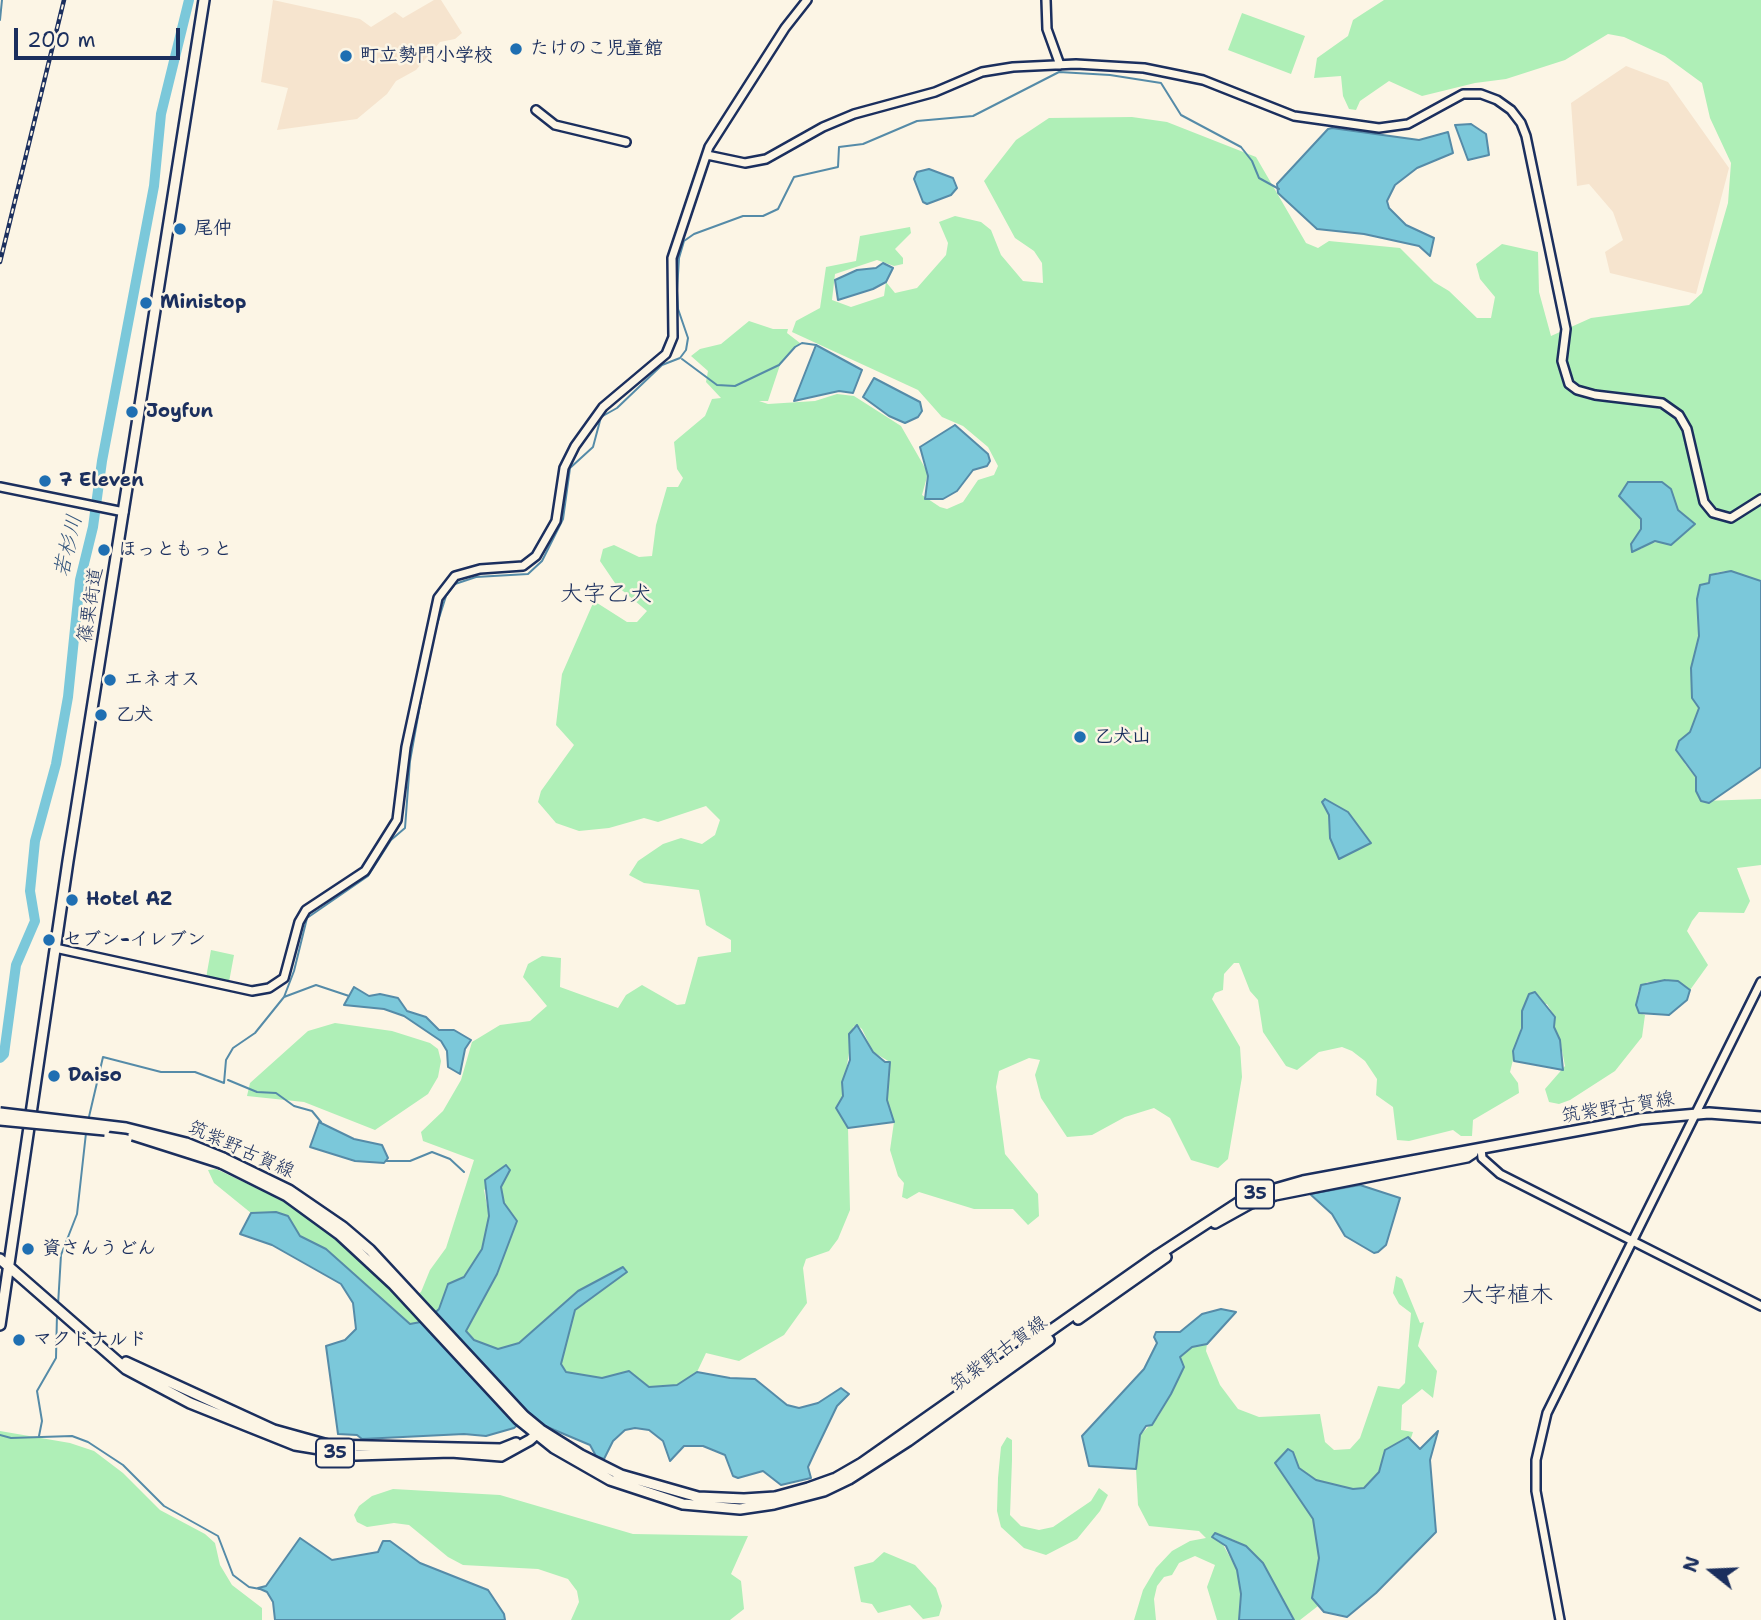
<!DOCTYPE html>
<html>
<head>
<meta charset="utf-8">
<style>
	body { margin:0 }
	#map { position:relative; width:1761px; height:1620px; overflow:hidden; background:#fcf5e5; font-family:"Shantell Sans",sans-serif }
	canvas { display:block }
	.north { position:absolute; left:1677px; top:1536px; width:70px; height:70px; -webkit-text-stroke:5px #fcf5e5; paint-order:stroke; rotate:288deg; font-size:19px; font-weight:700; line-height:28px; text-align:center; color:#1b2f5e }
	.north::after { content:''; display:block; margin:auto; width:24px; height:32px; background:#1b2f5e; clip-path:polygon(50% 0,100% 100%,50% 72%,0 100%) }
	.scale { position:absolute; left:14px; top:28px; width:166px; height:32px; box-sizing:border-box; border:4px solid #1b2f5e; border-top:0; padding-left:9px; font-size:21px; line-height:24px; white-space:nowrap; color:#1b2f5e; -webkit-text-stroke:5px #fcf5e5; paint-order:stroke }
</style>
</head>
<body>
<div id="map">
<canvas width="1761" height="1620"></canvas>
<div class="north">N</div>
<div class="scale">200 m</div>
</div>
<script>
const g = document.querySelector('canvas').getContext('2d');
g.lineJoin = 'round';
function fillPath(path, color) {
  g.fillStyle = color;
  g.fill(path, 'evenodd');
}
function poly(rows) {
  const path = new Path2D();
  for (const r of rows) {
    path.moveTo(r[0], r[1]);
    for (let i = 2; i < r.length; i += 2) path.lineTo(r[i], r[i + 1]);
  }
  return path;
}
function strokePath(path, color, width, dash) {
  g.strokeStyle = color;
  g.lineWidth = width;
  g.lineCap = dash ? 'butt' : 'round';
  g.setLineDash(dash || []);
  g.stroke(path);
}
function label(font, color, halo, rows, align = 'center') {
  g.font = font + ' "Shantell Sans","Klee One",sans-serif';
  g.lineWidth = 5;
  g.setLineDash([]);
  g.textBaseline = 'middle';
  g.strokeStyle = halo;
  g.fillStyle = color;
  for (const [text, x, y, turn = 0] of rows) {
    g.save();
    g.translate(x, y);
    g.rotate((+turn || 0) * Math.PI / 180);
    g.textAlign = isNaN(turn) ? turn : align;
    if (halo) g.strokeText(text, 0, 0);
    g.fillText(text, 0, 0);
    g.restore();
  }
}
fillPath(poly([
	[273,0,360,19,371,27,395,12,403,18,434,0,441,0,462,33,455,39,440,42,416,70,396,81,387,94,357,119,277,130,288,88,261,82],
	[1626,66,1668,82,1729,168,1696,294,1610,273,1605,252,1623,240,1613,212,1589,184,1577,186,1571,103]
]), '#f6e4ce');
fillPath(poly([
	[1384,0,1761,0,1761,581,1731,571,1718,572,1710,576,1709,583,1697,599,1699,636,1691,668,1692,698,1699,707,1690,732,1679,741,1685,764,1696,778,1702,801,1761,799,1761,865,1737,868,1750,901,1744,913,1699,912,1692,921,1687,931,1708,965,1690,990,1684,985,1647,982,1638,991,1636,1005,1639,1013,1645,1015,1642,1037,1615,1071,1570,1100,1559,1104,1549,1102,1545,1089,1565,1066,1560,1040,1554,1027,1555,1017,1547,1004,1527,1003,1510,1072,1518,1083,1519,1093,1473,1120,1472,1136,1461,1136,1453,1130,1409,1141,1397,1140,1393,1107,1376,1095,1377,1079,1365,1061,1352,1051,1342,1047,1319,1052,1297,1070,1286,1066,1263,1032,1258,1000,1250,991,1239,963,1234,963,1224,974,1223,990,1215,993,1212,999,1240,1047,1242,1077,1228,1159,1218,1168,1191,1160,1170,1118,1154,1108,1125,1117,1092,1135,1067,1137,1041,1098,1035,1075,1040,1060,1029,1058,999,1071,996,1087,1005,1154,1038,1194,1039,1216,1028,1225,1013,1209,974,1209,919,1192,907,1199,902,1197,904,1183,898,1176,890,1150,894,1122,887,1099,890,1062,873,1052,862,1029,857,1025,853,1027,840,1111,848,1128,850,1210,838,1239,829,1251,806,1259,803,1268,807,1303,784,1335,739,1361,706,1353,697,1372,677,1385,649,1387,629,1371,602,1378,566,1372,561,1364,575,1310,626,1273,623,1267,578,1291,519,1343,498,1349,474,1340,466,1332,481,1304,504,1203,501,1187,510,1170,484,1190,489,1216,482,1249,464,1277,448,1284,439,1309,426,1321,411,1325,326,1249,300,1236,288,1216,276,1212,251,1213,214,1183,208,1170,216,1169,265,1192,290,1200,354,1250,406,1302,421,1292,430,1270,446,1248,474,1160,423,1141,421,1132,443,1111,461,1080,472,1042,500,1025,530,1021,547,1006,523,977,528,964,542,956,561,958,560,987,618,1008,626,995,642,985,677,1005,685,1004,698,957,731,952,731,940,706,925,699,890,644,883,629,875,638,861,663,844,681,838,702,844,715,835,720,820,706,806,658,822,644,818,609,828,579,831,556,823,538,802,541,791,574,745,556,725,562,674,594,601,627,622,637,622,647,611,617,586,600,561,603,549,614,545,639,557,652,556,656,525,667,487,678,487,683,478,677,469,674,442,705,416,712,399,721,398,706,382,708,371,691,356,700,349,721,344,749,321,773,329,788,329,787,333,800,343,781,362,768,401,759,401,768,404,815,401,837,394,854,396,901,426,928,473,922,495,940,507,947,509,963,502,978,480,994,475,998,466,988,447,963,426,942,417,918,390,792,332,796,321,820,308,826,267,856,261,860,236,910,227,911,233,895,249,903,258,903,264,894,266,877,260,835,274,832,300,851,307,884,296,886,282,895,293,917,288,946,255,948,243,939,222,955,216,981,222,991,230,1001,255,1023,281,1043,283,1042,263,1034,251,1015,238,984,181,1016,140,1049,118,1132,117,1167,122,1256,157,1306,243,1318,248,1329,241,1400,248,1434,282,1449,291,1477,318,1491,318,1495,297,1480,279,1476,264,1502,244,1538,252,1539,292,1551,336,1591,318,1689,305,1702,293,1728,203,1731,163,1710,118,1702,83,1665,56,1624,37,1608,34,1565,60,1506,79,1475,83,1422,96,1389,81,1360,101,1356,110,1349,109,1343,96,1341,76,1314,78,1317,58,1348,36,1353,20],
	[1628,482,1662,482,1671,489,1678,510,1695,524,1663,541,1646,544,1641,549,1631,544,1641,529,1641,519,1634,511],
	[1242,13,1305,36,1291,74,1228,50],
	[211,950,234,955,229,982,206,978],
	[335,1023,392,1031,430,1043,438,1049,441,1061,438,1077,428,1094,375,1130,304,1102,247,1096,250,1083,308,1031],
	[1396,1276,1402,1279,1420,1323,1424,1322,1418,1346,1437,1371,1433,1398,1422,1389,1402,1405,1401,1430,1413,1432,1411,1438,1385,1450,1379,1472,1364,1488,1353,1489,1316,1480,1299,1468,1289,1449,1275,1463,1313,1519,1319,1558,1312,1598,1318,1606,1300,1620,1294,1620,1263,1563,1246,1546,1232,1539,1221,1541,1237,1570,1241,1594,1239,1620,1217,1620,1207,1587,1215,1565,1195,1556,1179,1563,1172,1575,1164,1577,1157,1586,1154,1599,1156,1620,1134,1620,1143,1590,1156,1568,1172,1551,1190,1541,1206,1538,1199,1531,1149,1526,1138,1505,1136,1469,1140,1435,1158,1417,1171,1394,1180,1357,1192,1347,1207,1344,1206,1351,1220,1385,1238,1409,1259,1417,1320,1414,1325,1442,1334,1450,1350,1449,1360,1438,1378,1386,1399,1389,1405,1383,1411,1313,1399,1304,1393,1293],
	[0,1431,70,1443,94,1451,123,1473,160,1510,205,1534,215,1543,220,1565,232,1585,262,1608,262,1620,0,1620],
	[1007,1437,1012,1440,1012,1460,1010,1515,1021,1526,1039,1530,1053,1527,1091,1501,1099,1488,1108,1495,1100,1511,1077,1539,1046,1555,1024,1548,1001,1527,997,1511,998,1478,1001,1447],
	[393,1489,500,1495,633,1534,748,1536,731,1574,741,1581,744,1609,730,1620,571,1620,579,1602,577,1591,568,1579,538,1569,463,1565,448,1557,409,1525,394,1523,367,1527,357,1522,354,1515,359,1506,372,1496],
	[884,1552,915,1565,936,1588,942,1606,939,1616,923,1619,910,1605,878,1613,872,1604,861,1602,854,1567,873,1562]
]), '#afefb7');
const water = poly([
	[1471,124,1486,134,1489,155,1468,160,1455,125,1471,124],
	[1332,128,1419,140,1448,132,1453,153,1417,168,1395,185,1387,201,1389,208,1406,225,1434,238,1430,256,1419,246,1364,234,1317,229,1278,193,1277,184,1328,129,1332,128],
	[929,169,953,178,957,188,951,195,927,204,923,202,914,179,917,172,929,169],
	[883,263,893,268,886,282,873,289,838,300,835,280,857,270,876,268,883,263],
	[816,345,862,370,853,393,839,391,794,401,816,345],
	[874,378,920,402,922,411,918,417,905,423,889,416,863,397,874,378],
	[955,425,988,454,990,461,987,466,973,470,957,491,943,499,925,499,928,476,920,447,955,425],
	[1628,482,1662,482,1671,489,1678,510,1695,524,1671,545,1655,541,1632,552,1631,544,1641,529,1641,519,1619,496,1628,482],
	[1731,571,1761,581,1761,767,1709,803,1701,801,1696,791,1696,777,1676,750,1679,741,1690,732,1699,708,1692,698,1691,668,1699,636,1697,599,1700,585,1709,583,1710,575,1731,571],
	[1325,799,1348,812,1371,843,1339,859,1330,838,1329,815,1322,802,1325,799],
	[1665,980,1678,981,1690,990,1687,1000,1669,1015,1639,1013,1636,1005,1641,985,1665,980],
	[354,987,369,996,380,994,398,998,407,1011,426,1017,439,1030,454,1030,471,1040,465,1049,460,1074,448,1067,447,1051,441,1041,404,1016,384,1009,344,1005,354,987],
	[1535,992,1555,1017,1554,1027,1560,1040,1563,1070,1514,1061,1513,1051,1522,1028,1522,1011,1529,994,1535,992],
	[857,1025,873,1052,885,1062,890,1062,887,1100,894,1122,848,1128,836,1108,843,1096,842,1082,850,1060,849,1034,857,1025],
	[319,1122,354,1139,382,1145,388,1158,384,1163,355,1161,310,1147,319,1122],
	[506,1165,510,1170,501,1187,504,1203,517,1221,497,1274,466,1331,474,1340,498,1349,519,1343,578,1291,623,1267,627,1272,575,1310,561,1364,566,1372,602,1378,629,1371,649,1387,677,1385,697,1372,730,1378,755,1379,787,1405,799,1408,818,1403,841,1388,849,1394,837,1406,814,1454,808,1467,811,1478,781,1485,763,1471,738,1478,733,1476,725,1455,703,1446,684,1446,670,1461,663,1441,649,1430,635,1428,625,1430,613,1441,604,1459,596,1456,590,1445,526,1418,514,1428,486,1436,464,1434,362,1439,357,1435,338,1434,326,1346,345,1340,356,1329,353,1303,341,1284,272,1245,240,1234,251,1213,276,1212,288,1216,300,1236,326,1249,410,1324,426,1321,439,1309,448,1284,464,1277,482,1249,489,1216,485,1180,506,1165],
	[1360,1185,1400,1198,1386,1245,1378,1252,1374,1253,1345,1236,1332,1214,1310,1194,1360,1185],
	[1221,1309,1236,1312,1207,1344,1192,1347,1180,1357,1184,1367,1171,1394,1152,1425,1146,1426,1140,1435,1136,1469,1089,1466,1082,1436,1144,1369,1157,1343,1154,1337,1156,1332,1180,1332,1202,1314,1221,1309],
	[1438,1431,1430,1460,1436,1532,1376,1593,1347,1617,1324,1612,1312,1598,1319,1558,1313,1519,1275,1463,1288,1449,1293,1452,1299,1468,1316,1480,1353,1489,1364,1488,1379,1472,1385,1450,1408,1437,1420,1449,1438,1431],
	[1215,1533,1246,1546,1263,1563,1294,1620,1239,1620,1241,1594,1237,1570,1226,1546,1212,1537,1215,1533],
	[300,1538,332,1560,378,1552,383,1541,390,1541,420,1563,488,1590,504,1614,505,1620,275,1620,273,1602,267,1592,258,1588,266,1586,300,1538]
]);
fillPath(water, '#7bc8da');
strokePath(water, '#558ba8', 2);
strokePath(poly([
	[0,20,2,0],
	[682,359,717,385,735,386,779,365,795,347,802,343,816,345],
	[433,637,446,596,455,584,476,577,528,574,542,561,563,519,570,468,593,447,601,417,617,408,662,365,680,358,686,350,688,338,678,309,677,291,679,258,684,241,694,234,743,216,763,216,778,209,794,177,838,167,839,147,863,144,917,121,973,116,1059,72,1110,75,1161,83,1181,115,1241,147,1252,161,1259,178,1279,189],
	[284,997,294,971,307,918,368,876,391,840,405,828,410,761,425,677],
	[228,1080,257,1092,276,1093,294,1106,312,1111,321,1122],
	[88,1121,103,1057,161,1072,195,1072,224,1083,226,1060,233,1048,255,1033,284,997,316,985,349,996],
	[386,1161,410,1161,432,1152,450,1159,464,1172],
	[58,1305,61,1255,77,1214,86,1133],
	[0,1435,11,1438,72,1436,88,1442,123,1465,164,1506,218,1536,233,1575,249,1587,260,1589],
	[39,1436,42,1421,37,1391,56,1358,57,1314]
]), '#558ba8', 2);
strokePath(poly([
	[0,1058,4,1054,16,965,35,921,30,891,35,841,56,764,68,697,80,580,93,527,102,461,154,186,161,114,189,0]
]), '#7bc8da', 10);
const minor = poly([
	[1046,0,1047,29,1060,65],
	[536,110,555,125,626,142],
	[707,155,745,163,766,159,823,127,854,114,935,92,982,72,1013,67,1076,64,1144,68,1203,80,1294,116,1379,128,1408,124,1463,94,1481,94,1497,100,1511,110,1521,123,1526,136,1566,329,1562,361,1569,384,1577,390,1595,395,1662,403,1679,415,1687,429,1704,502,1713,513,1731,518,1761,499],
	[0,487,124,512],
	[55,948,252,991,269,988,284,978,299,922,306,910,365,871,397,820,406,747,438,598,455,576,480,569,523,566,536,556,556,521,564,468,575,446,603,407,666,354,673,337,672,258,709,147,785,28,807,0],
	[1481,1148,1482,1158,1500,1174,1761,1306],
	[1560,1620,1536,1491,1536,1460,1547,1413,1761,982]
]);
const major = poly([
	[223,1158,289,1190,343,1227,370,1250,524,1416,541,1430,581,1455,621,1475,698,1497,744,1499,775,1497,808,1488,836,1478,862,1463,1158,1255,1247,1197,1303,1181,1640,1119,1709,1113,1761,1117],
	[221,1163,287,1196,339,1234,393,1284,518,1419,554,1448,610,1480,683,1504,740,1509,774,1504,824,1491,849,1479,908,1441,1049,1340],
	[1215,1223,1251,1203,1275,1195,1467,1157,1473,1153],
	[0,1259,126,1369,190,1403,295,1445,356,1455,451,1452,501,1456,530,1440,540,1431],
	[1078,1319,1166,1257],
	[0,1325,68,861,204,0],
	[126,1362,274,1430,328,1445,501,1449,516,1443]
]);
strokePath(minor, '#1b2f5e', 12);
strokePath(major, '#1b2f5e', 14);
strokePath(minor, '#fcf5e5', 7);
strokePath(major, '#fcf5e5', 9);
const rail = poly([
	[0,262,64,0]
]);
strokePath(rail, '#1b2f5e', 4.5);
strokePath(rail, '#fcf5e5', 2, [5]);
const majorBridge = poly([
	[0,1113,126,1128,186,1143,223,1158],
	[0,1120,105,1130],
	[133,1135,221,1163]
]);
strokePath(majorBridge, '#1b2f5e', 14, []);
strokePath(majorBridge, '#fcf5e5', 9);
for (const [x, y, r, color] of [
	[516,49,7,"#1f6fb2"],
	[346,56,7,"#1f6fb2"],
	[180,229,7,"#1f6fb2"],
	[146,303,7,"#1f6fb2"],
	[132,412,7,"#1f6fb2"],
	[45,481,7,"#1f6fb2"],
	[104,550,7,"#1f6fb2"],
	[110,680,7,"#1f6fb2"],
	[101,715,7,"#1f6fb2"],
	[1080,737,7,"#1f6fb2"],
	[72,900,7,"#1f6fb2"],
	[49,940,7,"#1f6fb2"],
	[54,1076,7,"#1f6fb2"],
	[28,1249,7,"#1f6fb2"],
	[19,1340,7,"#1f6fb2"]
]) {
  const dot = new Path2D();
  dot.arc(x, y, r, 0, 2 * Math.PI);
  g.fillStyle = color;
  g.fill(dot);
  strokePath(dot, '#fcf5e5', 2.5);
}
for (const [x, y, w] of [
	[1255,1194,38],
	[335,1453,38]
]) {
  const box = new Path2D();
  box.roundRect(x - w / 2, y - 14.5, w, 29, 5);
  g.fillStyle = '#fcf5e5';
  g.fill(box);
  strokePath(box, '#1b2f5e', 2);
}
label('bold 18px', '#1b2f5e', null, [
	["35",1255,1194],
	["35",335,1453]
]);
label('bold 19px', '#1b2f5e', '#fcf5e5', [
	["たけのこ児童館",530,49],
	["町立勢門小学校",360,56],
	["尾仲",194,229],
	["Ministop",160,303],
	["Joyfun",146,412],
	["7 Eleven",59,481],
	["ほっともっと",118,550],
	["エネオス",124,680],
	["乙犬",115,715],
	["乙犬山",1094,737],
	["Hotel AZ",86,900],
	["セブン-イレブン",63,940],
	["Daiso",68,1076],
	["資さんうどん",42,1249],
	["マクドナルド",33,1340]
], 'left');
label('19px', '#1b2f5e', '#fcf5e5', [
	["篠栗街道",91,605,-81],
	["筑紫野古賀線",1618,1108,-9],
	["筑紫野古賀線",241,1150,24],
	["筑紫野古賀線",999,1354,-36]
]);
label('italic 21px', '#33557d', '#fcf5e5', [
	["若杉川",69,546,-77]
]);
label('23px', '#1b2f5e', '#fcf5e5', [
	["大字乙犬",606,595],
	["大字植木",1507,1296]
]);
</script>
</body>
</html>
